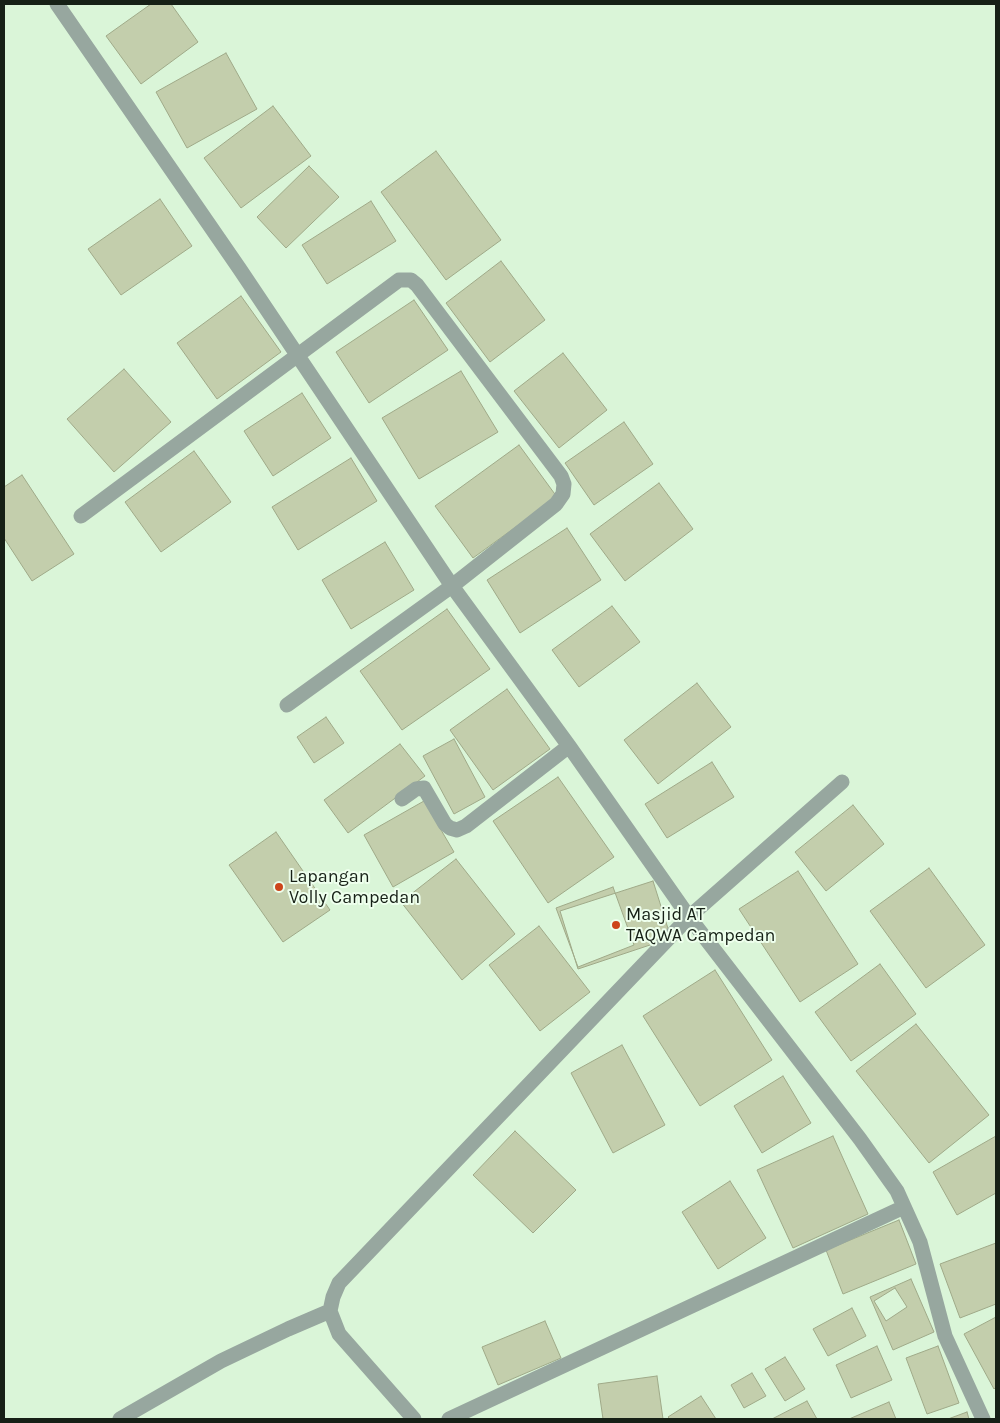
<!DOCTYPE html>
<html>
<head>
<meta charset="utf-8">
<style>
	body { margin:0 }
	#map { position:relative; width:1000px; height:1423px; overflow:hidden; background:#daf5d8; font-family:Karla,sans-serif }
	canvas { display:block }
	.frame { position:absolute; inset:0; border:5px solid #162016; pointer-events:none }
</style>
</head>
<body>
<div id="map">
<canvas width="1000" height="1423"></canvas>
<div class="frame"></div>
</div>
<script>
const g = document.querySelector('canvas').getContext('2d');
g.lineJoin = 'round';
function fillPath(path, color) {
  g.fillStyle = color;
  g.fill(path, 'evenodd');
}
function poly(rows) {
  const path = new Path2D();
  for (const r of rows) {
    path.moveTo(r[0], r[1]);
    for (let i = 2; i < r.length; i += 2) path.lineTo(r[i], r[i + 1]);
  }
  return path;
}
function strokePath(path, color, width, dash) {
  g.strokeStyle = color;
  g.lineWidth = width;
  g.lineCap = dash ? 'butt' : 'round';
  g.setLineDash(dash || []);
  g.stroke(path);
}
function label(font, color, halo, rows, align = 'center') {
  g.font = font + ' Karla,sans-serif';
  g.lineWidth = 4;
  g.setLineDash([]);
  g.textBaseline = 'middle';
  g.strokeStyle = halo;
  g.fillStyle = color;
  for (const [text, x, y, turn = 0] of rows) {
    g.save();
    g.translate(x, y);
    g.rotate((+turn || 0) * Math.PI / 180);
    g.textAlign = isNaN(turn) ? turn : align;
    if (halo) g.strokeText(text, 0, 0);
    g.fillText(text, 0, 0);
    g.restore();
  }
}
const building = poly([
	[151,4,171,4,198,42,141,84,106,36,151,4],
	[226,53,257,109,187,148,156,92,226,53],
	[273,106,311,156,241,208,204,158,273,106],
	[436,151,501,240,446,280,381,192,436,151],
	[309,166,339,197,286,248,257,217,309,166],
	[160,199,192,246,121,295,88,249,160,199],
	[371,201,396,241,327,284,302,245,371,201],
	[501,261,545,320,490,362,446,303,501,261],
	[241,296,281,352,217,399,177,343,241,296],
	[414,300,448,350,369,403,336,352,414,300],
	[563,353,607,410,559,448,514,391,563,353],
	[124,369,171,422,114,472,67,419,124,369],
	[461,371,498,432,419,479,382,418,461,371],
	[302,393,331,438,273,476,244,431,302,393],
	[624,422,653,464,594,505,565,463,624,422],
	[519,445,557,497,473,558,435,506,519,445],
	[194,451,231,502,161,552,125,502,194,451],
	[351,458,377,501,298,550,272,507,351,458],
	[22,475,74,554,32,581,4,538,4,487,22,475],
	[659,483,693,529,625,581,590,534,659,483],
	[567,528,601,580,520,633,487,580,567,528],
	[385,542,414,590,351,629,322,580,385,542],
	[612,606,640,642,579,687,552,650,612,606],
	[447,609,490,669,402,730,360,671,447,609],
	[697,683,731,727,658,784,624,740,697,683],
	[507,689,550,749,493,790,450,730,507,689],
	[326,717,344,743,314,763,297,737,326,717],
	[454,739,485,797,454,814,423,756,454,739],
	[400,744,425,776,348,833,324,800,400,744],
	[712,762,734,797,667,838,645,804,712,762],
	[558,777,614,857,548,903,493,821,558,777],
	[424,801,454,852,393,887,364,835,424,801],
	[853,805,884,844,826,891,795,852,853,805],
	[276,832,330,910,283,942,229,865,276,832],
	[456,859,515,934,462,980,401,902,456,859],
	[929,868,985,945,926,988,870,911,929,868],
	[798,871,858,964,800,1002,739,909,798,871],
	[653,881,671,938,578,969,560,911,653,881],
	[613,887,634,945,578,967,556,908,613,887],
	[539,926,590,992,540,1031,489,965,539,926],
	[880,964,916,1014,851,1061,815,1012,880,964],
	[715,970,772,1060,700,1106,643,1016,715,970],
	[916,1024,989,1115,929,1163,856,1071,916,1024],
	[622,1045,665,1125,613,1153,571,1073,622,1045],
	[783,1076,811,1123,762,1153,734,1106,783,1076],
	[515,1131,576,1190,533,1233,473,1175,515,1131],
	[833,1136,868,1214,793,1248,757,1170,833,1136],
	[996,1136,996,1193,957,1215,933,1172,996,1136],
	[730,1181,766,1238,718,1269,682,1212,730,1181],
	[899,1220,916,1264,843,1294,826,1250,899,1220],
	[996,1243,996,1304,960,1318,940,1264,996,1243],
	[911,1279,934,1332,893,1350,870,1297,911,1279],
	[895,1288,907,1307,886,1321,874,1301,895,1288],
	[852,1308,866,1336,828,1356,813,1329,852,1308],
	[996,1317,996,1387,994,1389,964,1334,996,1317],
	[545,1321,561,1358,498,1385,482,1347,545,1321],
	[877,1346,892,1380,851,1398,836,1365,877,1346],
	[938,1346,959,1403,927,1414,906,1358,938,1346],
	[785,1357,805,1389,785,1401,765,1369,785,1357],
	[752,1373,766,1396,744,1408,731,1385,752,1373],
	[657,1376,663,1419,603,1419,598,1384,657,1376],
	[701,1396,716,1419,670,1419,668,1417,701,1396],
	[807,1401,817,1419,772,1419,807,1401],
	[889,1402,896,1419,849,1419,889,1402],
	[967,1412,969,1419,948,1419,967,1412]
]);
fillPath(building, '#c3ceac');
strokePath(building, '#9fa988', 1);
strokePath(poly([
	[57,4,239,268,452,586,569,746,689,917,860,1139,897,1191,920,1242,945,1336,983,1419],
	[81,516,399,280,411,280,417,285,561,476,564,484,563,494,556,504,452,586,287,705],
	[402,799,416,789,424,788,445,824,450,828,457,830,466,826,569,746],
	[120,1419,221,1361,288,1329,330,1311],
	[414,1419,339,1334,330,1311,333,1297,339,1283,689,917,842,782],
	[449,1419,904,1207]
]), '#97a79f', 15);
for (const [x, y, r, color] of [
	[279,887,5,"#cd451b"],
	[616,925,5,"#cd451b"]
]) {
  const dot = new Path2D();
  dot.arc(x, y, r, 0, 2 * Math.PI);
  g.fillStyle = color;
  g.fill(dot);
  strokePath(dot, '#eeffed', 2);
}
label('18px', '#162016', '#eeffed', [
	["Lapangan",289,877],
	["Volly Campedan",289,898],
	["Masjid AT",626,915],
	["TAQWA Campedan",626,936]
], 'left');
</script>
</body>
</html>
